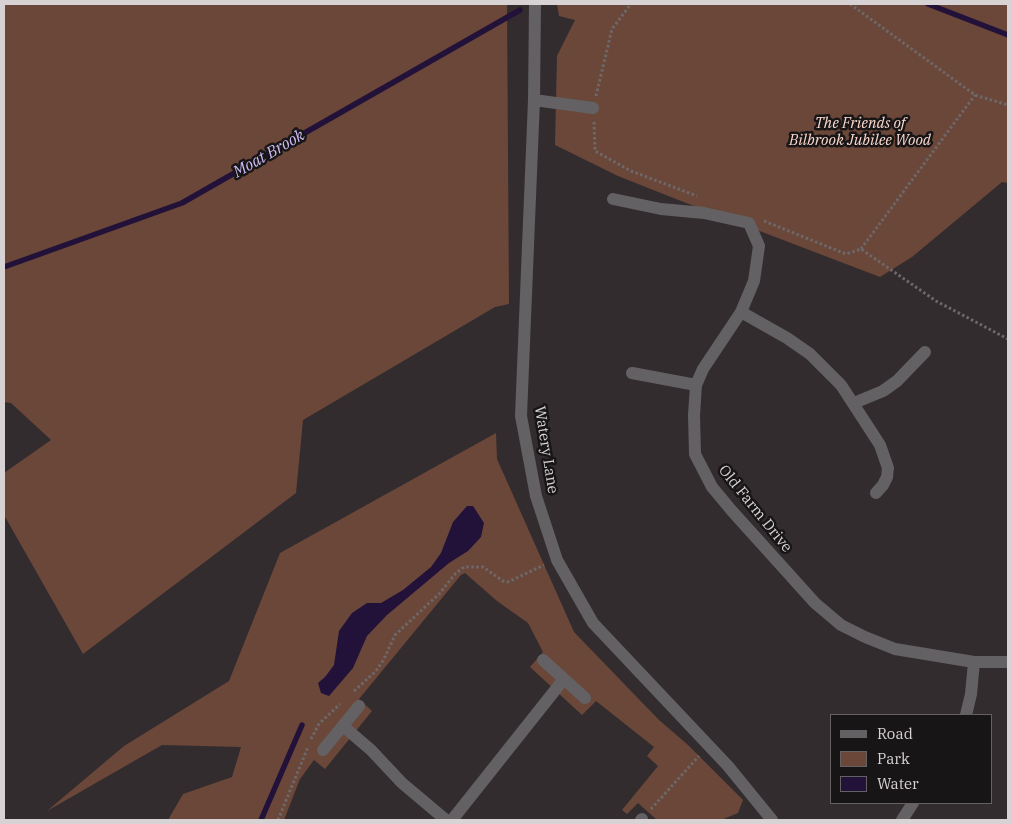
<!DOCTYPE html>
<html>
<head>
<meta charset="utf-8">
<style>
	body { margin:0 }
	#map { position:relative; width:1012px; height:824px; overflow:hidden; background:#322c2e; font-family:"IBM Plex Serif",serif }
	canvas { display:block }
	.frame { position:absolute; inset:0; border:5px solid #d7d2d4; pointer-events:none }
	.legend { position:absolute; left:830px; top:714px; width:162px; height:90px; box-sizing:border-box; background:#181516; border:1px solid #646162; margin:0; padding:6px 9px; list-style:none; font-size:15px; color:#d7d2d4 }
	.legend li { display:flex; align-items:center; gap:10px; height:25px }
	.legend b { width:25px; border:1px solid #646162 }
</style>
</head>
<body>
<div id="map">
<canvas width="1012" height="824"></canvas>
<div class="frame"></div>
<ul class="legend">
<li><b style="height:6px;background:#636163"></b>Road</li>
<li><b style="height:14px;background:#6b4739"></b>Park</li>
<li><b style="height:14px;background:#221239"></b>Water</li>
</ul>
</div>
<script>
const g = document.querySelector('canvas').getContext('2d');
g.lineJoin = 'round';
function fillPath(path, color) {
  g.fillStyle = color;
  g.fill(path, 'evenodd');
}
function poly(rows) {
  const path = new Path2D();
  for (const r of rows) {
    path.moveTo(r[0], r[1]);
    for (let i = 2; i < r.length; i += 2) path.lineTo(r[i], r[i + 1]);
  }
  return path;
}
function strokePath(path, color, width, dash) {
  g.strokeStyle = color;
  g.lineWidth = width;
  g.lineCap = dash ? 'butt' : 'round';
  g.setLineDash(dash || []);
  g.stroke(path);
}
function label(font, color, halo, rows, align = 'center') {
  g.font = font + ' "IBM Plex Serif",serif';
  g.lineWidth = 5;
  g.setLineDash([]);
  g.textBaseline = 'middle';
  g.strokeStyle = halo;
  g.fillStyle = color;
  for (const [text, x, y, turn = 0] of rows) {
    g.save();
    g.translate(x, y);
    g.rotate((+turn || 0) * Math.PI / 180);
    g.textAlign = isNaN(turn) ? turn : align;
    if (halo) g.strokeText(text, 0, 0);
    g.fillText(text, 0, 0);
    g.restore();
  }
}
fillPath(poly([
	[4,4,507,4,509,304,495,307,303,420,296,493,83,654,4,515,4,473,51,440,11,403,4,402],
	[557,4,1008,4,1008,183,1002,182,912,257,880,277,681,201,618,176,555,145,557,56,575,20,559,16],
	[496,433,497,459,574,632,659,720,688,745,743,800,738,813,721,820,657,820,638,803,627,814,622,810,658,766,647,756,654,747,596,701,582,715,530,667,543,652,528,623,497,601,465,573,461,575,359,699,372,711,325,769,314,760,300,779,284,820,168,820,183,794,232,777,241,747,162,745,47,811,124,746,229,681,280,553]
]), '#6b4739');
fillPath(poly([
	[467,506,473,506,484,523,481,537,468,551,449,563,387,615,367,636,353,668,329,696,321,693,318,683,325,677,334,665,339,631,352,613,367,603,381,603,403,590,431,567,441,553,453,522]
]), '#221239');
strokePath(poly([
	[928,4,1008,35],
	[4,267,182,203,520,10],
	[261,820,302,725]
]), '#221239', 5.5);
strokePath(poly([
	[850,4,975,95,1008,105],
	[596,96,612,29,631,4],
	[594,122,595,151,631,171,697,196],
	[764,221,846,254,861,249,936,301,1008,339],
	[861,249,975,95],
	[354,691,376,671,384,659,395,635,440,593,455,574,464,567,483,567,503,581,508,582,544,565],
	[311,739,319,724,340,704],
	[651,809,699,756],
	[278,820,308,747]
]), '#6d686a', 3, [2.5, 2.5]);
strokePath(poly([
	[535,4,534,100,521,416,536,496,557,560,593,623,728,766,772,820],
	[534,100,593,108],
	[613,199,661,209,704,213,749,223,759,246,754,281,741,312,703,369,696,385,694,415,695,454,712,487,732,511,815,603,841,625,865,637,895,649,974,662,1008,662],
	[741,312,787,338,810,354,841,385,880,445,888,468,887,477,883,485,876,493],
	[632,373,696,385],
	[854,403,883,391,897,381,925,352],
	[543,660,585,698],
	[966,715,971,694,974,662],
	[343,726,371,750,402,783,446,820],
	[323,750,359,706],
	[452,820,564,679],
	[641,820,642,819],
	[902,820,913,803]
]), '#636163', 12);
label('italic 15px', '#fbd9cd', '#181516', [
	["The Friends of",860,124],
	["Bilbrook Jubilee Wood",860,141]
]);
label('15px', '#d7d2d4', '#181516', [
	["Watery Lane",546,450,81],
	["Old Farm Drive",755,509,51]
]);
label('italic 16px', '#cfbdf7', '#181516', [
	["Moat Brook",269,154,-30]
]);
</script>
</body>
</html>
